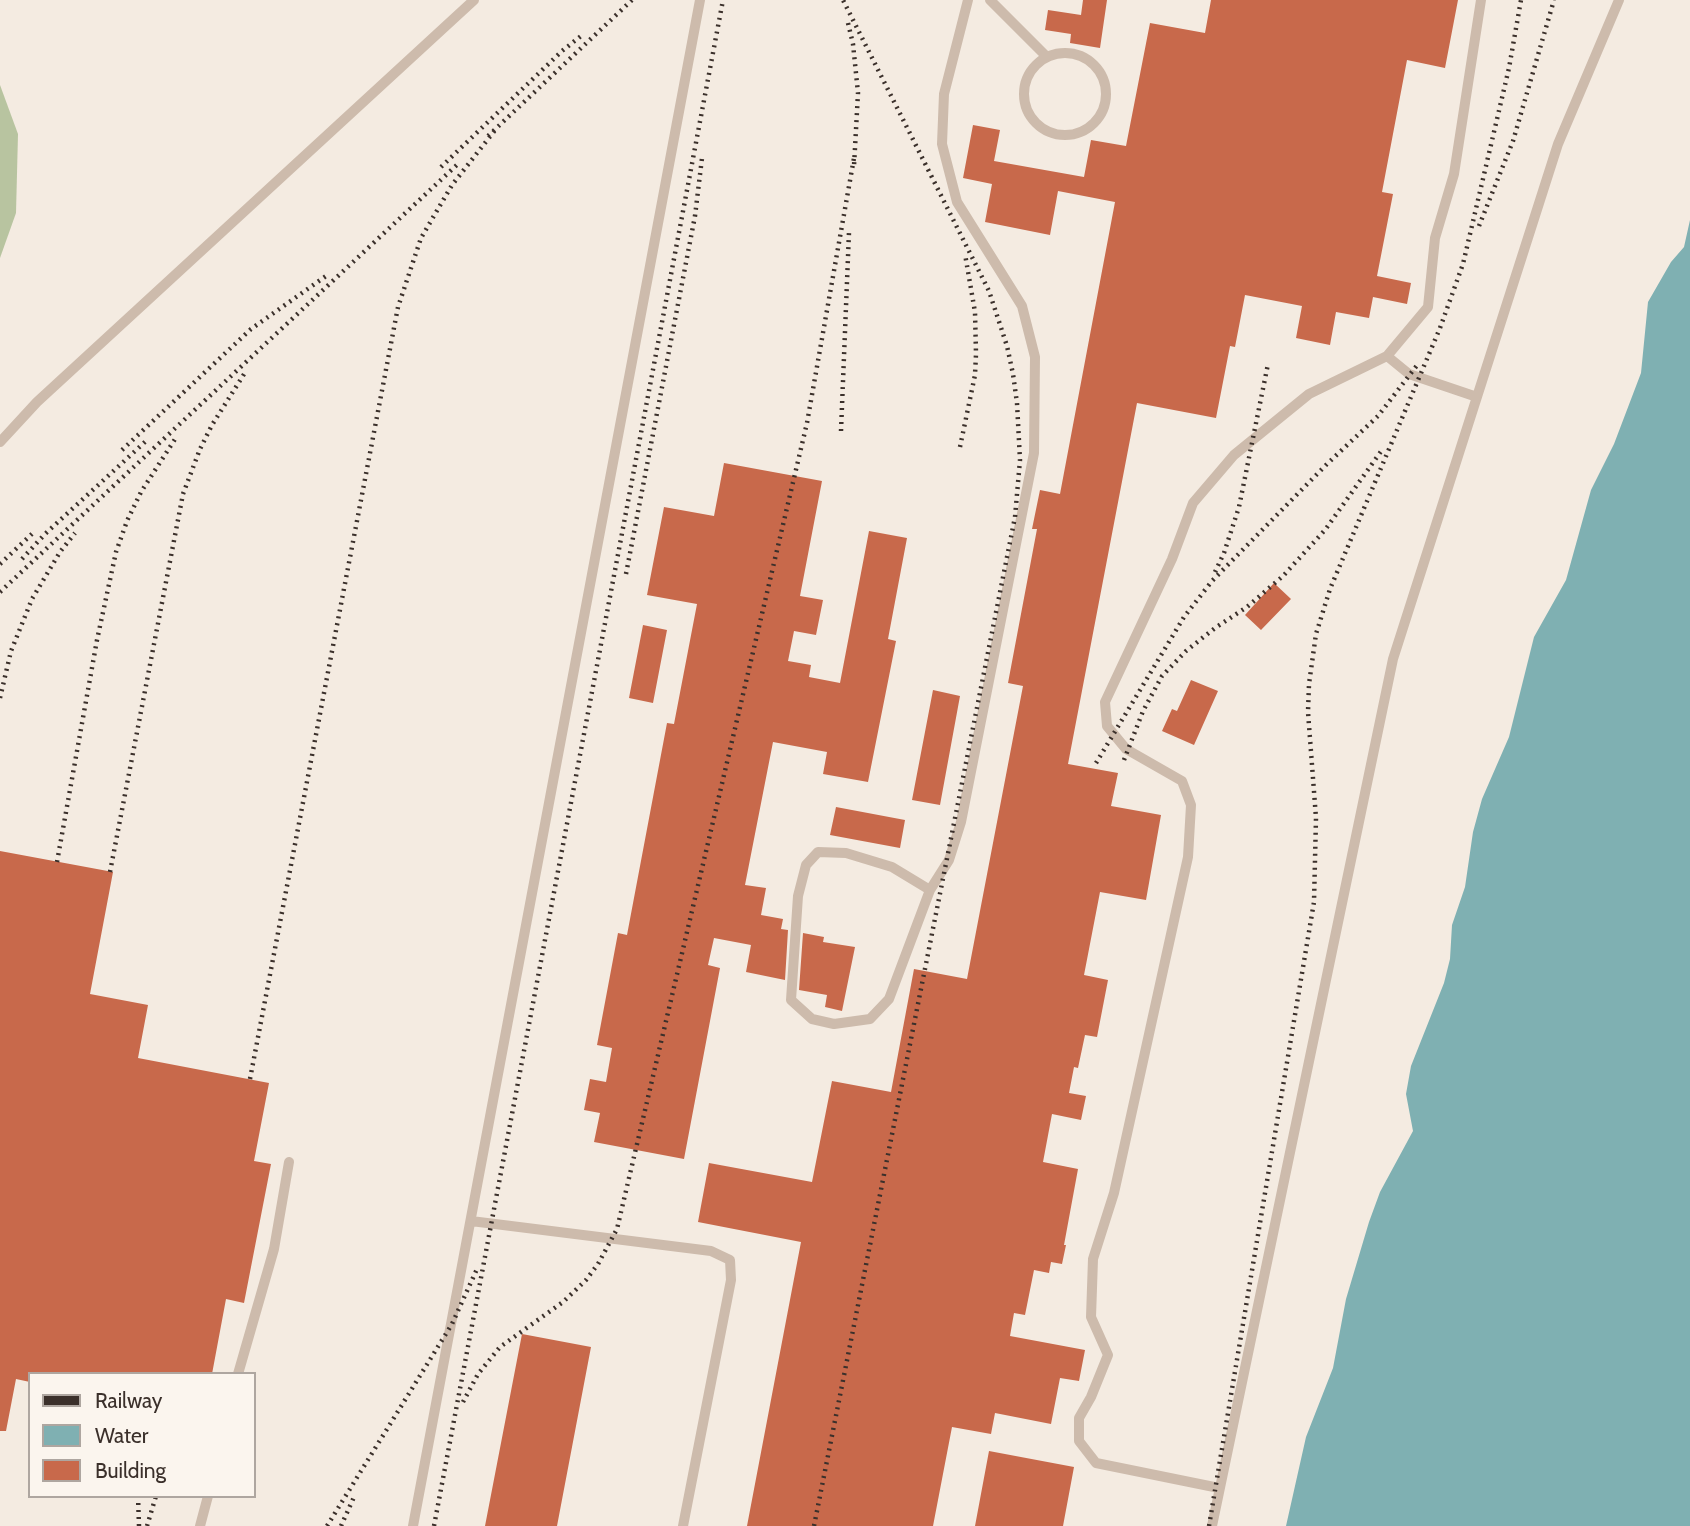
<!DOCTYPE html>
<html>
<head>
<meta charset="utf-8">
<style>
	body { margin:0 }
	#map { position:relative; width:1690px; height:1526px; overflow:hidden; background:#f4ebe1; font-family:Cabin,sans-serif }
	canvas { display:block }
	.legend { position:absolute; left:28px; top:1372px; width:228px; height:126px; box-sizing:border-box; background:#fbf5ee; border:2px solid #aea6a0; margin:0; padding:9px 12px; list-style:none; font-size:21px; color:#3b302b }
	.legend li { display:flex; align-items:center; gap:14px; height:35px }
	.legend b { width:35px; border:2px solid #aea6a0 }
</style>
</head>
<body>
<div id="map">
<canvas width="1690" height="1526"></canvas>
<ul class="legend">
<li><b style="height:9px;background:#3b302b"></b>Railway</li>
<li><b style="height:19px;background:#7fb0b2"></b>Water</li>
<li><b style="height:19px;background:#c8694b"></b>Building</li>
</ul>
</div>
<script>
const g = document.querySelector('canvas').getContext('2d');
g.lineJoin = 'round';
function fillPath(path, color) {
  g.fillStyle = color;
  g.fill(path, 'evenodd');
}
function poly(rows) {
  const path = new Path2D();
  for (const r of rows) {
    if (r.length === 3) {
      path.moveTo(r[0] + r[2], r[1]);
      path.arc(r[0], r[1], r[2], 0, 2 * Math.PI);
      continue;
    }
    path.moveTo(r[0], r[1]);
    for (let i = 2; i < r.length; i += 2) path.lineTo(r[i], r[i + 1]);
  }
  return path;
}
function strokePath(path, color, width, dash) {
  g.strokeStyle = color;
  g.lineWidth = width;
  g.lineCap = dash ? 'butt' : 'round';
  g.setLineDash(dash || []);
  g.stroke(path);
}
fillPath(poly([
	[0,85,18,134,16,213,0,258]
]), '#b8c4a0');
fillPath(poly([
	[1690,220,1690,1526,1286,1526,1306,1437,1333,1368,1346,1299,1369,1222,1380,1192,1413,1131,1406,1094,1411,1066,1444,983,1450,959,1452,925,1465,887,1473,832,1482,799,1509,737,1534,637,1566,580,1591,490,1614,444,1641,373,1648,302,1671,262,1684,247]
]), '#7fb0b2');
fillPath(poly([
	[1083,0,1107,0,1100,48,1070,43,1071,34,1045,30,1048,10,1081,15],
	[1211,0,1458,0,1445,68,1407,60,1382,192,1393,194,1377,276,1411,283,1407,304,1373,297,1369,318,1336,312,1330,345,1296,338,1302,306,1245,295,1235,347,1230,346,1216,418,1137,403,1068,764,1118,773,1111,806,1161,815,1146,900,1100,892,1084,975,1108,980,1097,1037,1085,1035,1078,1068,1074,1067,1069,1093,1086,1096,1081,1120,1052,1114,1043,1162,1078,1169,1064,1245,1066,1245,1062,1264,1051,1262,1049,1273,1034,1270,1025,1315,1014,1313,1010,1336,1085,1350,1079,1381,1060,1378,1051,1424,995,1413,991,1434,952,1427,933,1526,747,1526,801,1242,698,1222,709,1163,812,1182,832,1081,891,1092,914,969,967,979,1023,686,1008,683,1037,529,1032,529,1040,490,1060,494,1115,202,1058,191,1050,235,985,222,992,184,963,178,973,125,1000,130,994,161,1084,177,1091,140,1126,146,1150,23,1205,33],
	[724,463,822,481,800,596,823,600,816,635,794,631,788,661,811,665,809,677,840,683,869,531,907,538,888,639,896,641,868,782,823,774,827,752,773,742,745,885,766,888,761,915,783,919,781,929,788,930,785,980,746,972,751,945,714,938,708,965,720,968,684,1159,594,1142,600,1113,584,1110,590,1079,606,1082,612,1048,597,1045,618,933,627,935,667,723,674,724,697,604,647,595,664,507,714,516],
	[1274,583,1291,599,1261,630,1245,615],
	[643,625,667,630,653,703,629,698],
	[1191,680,1218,691,1194,745,1162,731,1172,709,1177,711],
	[933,690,960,696,940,805,912,800],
	[836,807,905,820,900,848,830,835],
	[0,851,113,872,90,994,148,1005,138,1058,269,1083,254,1161,271,1164,244,1303,226,1299,212,1374,30,1374,30,1382,16,1379,6,1431,0,1431],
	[803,933,824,937,823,942,855,947,842,1011,825,1007,827,995,799,990],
	[522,1334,591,1347,557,1526,485,1526],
	[989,1451,1074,1467,1063,1526,975,1526]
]), '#c8694b');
strokePath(poly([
	[990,0,1047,57],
	[1065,94,41],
	[1387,356,1409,374,1477,397],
	[0,442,37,402,474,0],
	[930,890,892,867,846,853,818,852,806,865,798,896,791,1000,812,1019,834,1024,870,1019,889,999,930,890,949,860,961,822,1034,453,1035,357,1022,306,957,202,942,144,944,94,968,0],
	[471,1221,711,1251,730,1260,731,1280,683,1526],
	[238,1374,274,1249,289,1162],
	[1219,1488,1096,1463,1079,1441,1079,1418,1091,1397,1108,1355,1091,1317,1093,1259,1114,1193,1188,857,1191,805,1182,781,1126,749,1107,726,1105,702,1172,559,1193,503,1234,455,1309,394,1387,356,1428,307,1435,238,1454,174,1481,0],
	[200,1526,208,1496],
	[413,1526,700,0],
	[1212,1526,1393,659,1558,144,1619,0]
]), '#cdbbac', 10);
strokePath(poly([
	[848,23,853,44,858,93,854,166],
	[488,136,632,0],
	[441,167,562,51,581,36],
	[1479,226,1513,141,1554,0],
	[841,431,849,232],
	[960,447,975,375,976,354,975,312,965,254],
	[122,450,251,329,326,276],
	[22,559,45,534,146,441],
	[0,564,35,531],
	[1215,572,1224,553,1239,507,1268,364],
	[626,574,695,216,702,158],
	[0,592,460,162],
	[0,698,11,651,32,599,60,552,75,533],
	[1124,760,1143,711,1162,676,1186,651,1215,628,1247,607,1283,576,1325,530,1382,450],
	[1096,763,1184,617,1212,581,1327,464,1378,416,1418,364],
	[57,862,97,640,116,552,127,521,141,492,177,436],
	[110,872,183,494,200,449,212,425,246,371],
	[250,1079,398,307,421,238,452,185,496,129],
	[463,1402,478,1374,500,1347,563,1302,586,1280,598,1264,617,1229,807,423,854,158],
	[138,1496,139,1526],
	[147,1526,156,1496],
	[327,1526,452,1324,477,1269],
	[341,1526,354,1497],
	[434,1526,723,0],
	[814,1526,1015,517,1020,460,1017,403,1013,374,1007,346,989,291,843,0],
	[1209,1526,1314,902,1316,818,1308,712,1309,684,1316,634,1330,589,1440,328,1463,264,1509,68,1521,0]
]), '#3b302b', 4.5, [2, 5]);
</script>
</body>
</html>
